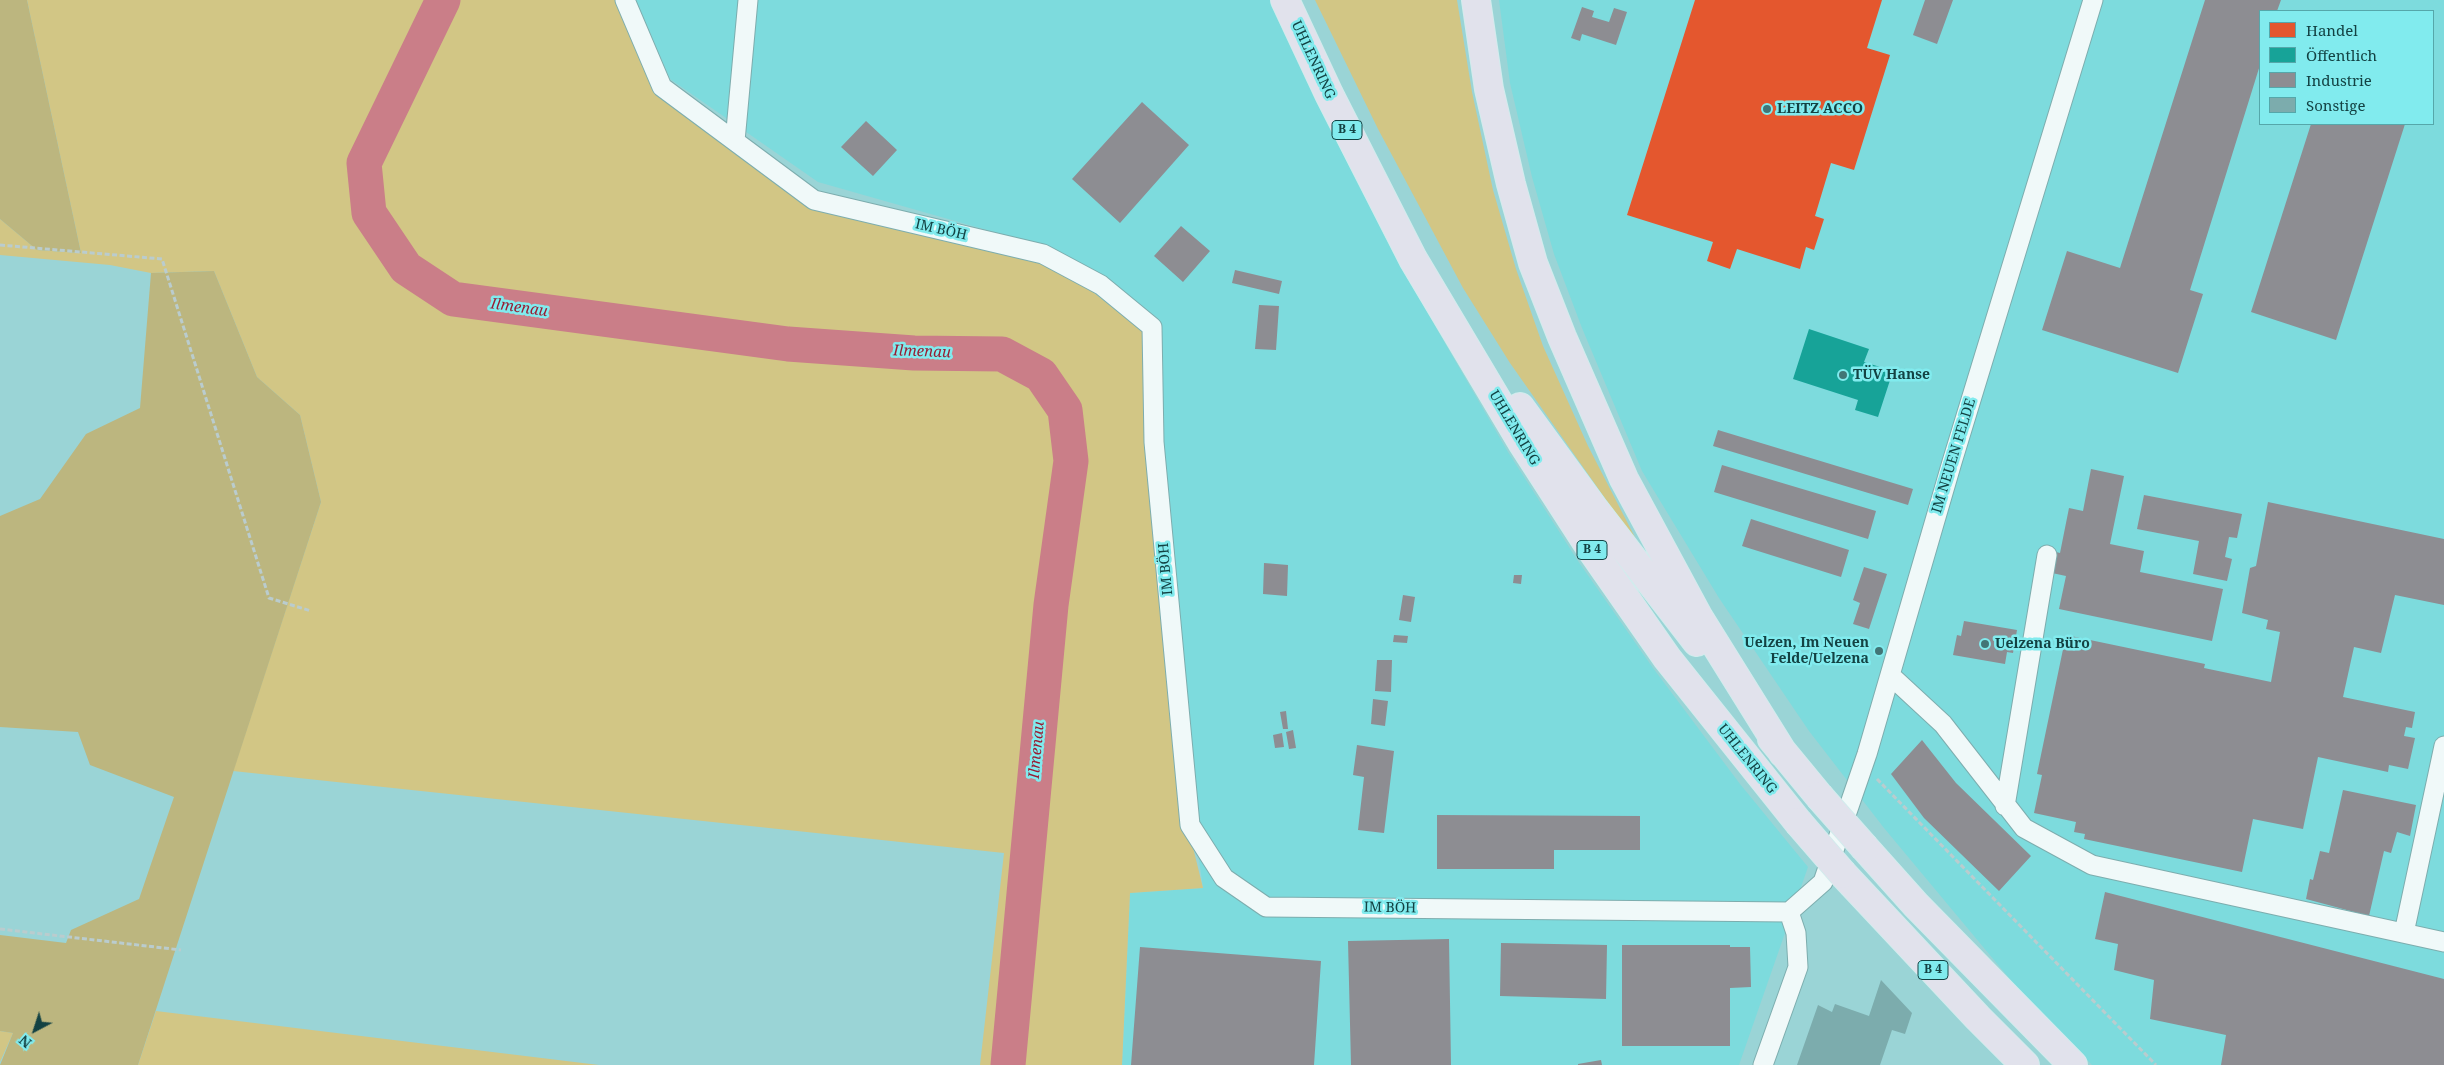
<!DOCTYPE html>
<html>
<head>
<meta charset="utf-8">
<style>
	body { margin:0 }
	#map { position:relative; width:2444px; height:1065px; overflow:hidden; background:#9ad4d6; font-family:"Noto Serif",serif }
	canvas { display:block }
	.legend { position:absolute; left:2259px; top:10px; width:175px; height:115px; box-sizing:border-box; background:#81ebee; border:1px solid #55a7aa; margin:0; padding:6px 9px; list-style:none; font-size:15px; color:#134243 }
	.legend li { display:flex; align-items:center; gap:10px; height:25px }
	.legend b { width:25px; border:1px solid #55a7aa }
	.north { position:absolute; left:10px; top:1005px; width:50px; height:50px; -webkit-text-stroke:4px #81ebee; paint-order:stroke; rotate:220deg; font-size:14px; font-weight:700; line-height:20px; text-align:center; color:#134243 }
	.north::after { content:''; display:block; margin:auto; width:18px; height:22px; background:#134243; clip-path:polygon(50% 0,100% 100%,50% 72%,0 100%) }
</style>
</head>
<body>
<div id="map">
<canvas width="2444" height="1065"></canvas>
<ul class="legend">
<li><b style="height:14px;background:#e4572e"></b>Handel</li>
<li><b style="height:14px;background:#17a398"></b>Öffentlich</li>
<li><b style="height:14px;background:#8d8d92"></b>Industrie</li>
<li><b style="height:14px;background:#7cacad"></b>Sonstige</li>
</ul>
<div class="north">N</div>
</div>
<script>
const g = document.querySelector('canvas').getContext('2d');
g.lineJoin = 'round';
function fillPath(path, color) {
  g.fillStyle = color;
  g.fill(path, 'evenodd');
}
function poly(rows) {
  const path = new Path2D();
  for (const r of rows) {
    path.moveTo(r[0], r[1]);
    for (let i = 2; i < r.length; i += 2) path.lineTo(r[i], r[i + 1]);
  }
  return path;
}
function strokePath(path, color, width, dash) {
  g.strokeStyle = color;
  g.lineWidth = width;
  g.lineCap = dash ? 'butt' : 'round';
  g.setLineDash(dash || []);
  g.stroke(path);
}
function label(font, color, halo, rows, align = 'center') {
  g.font = font + ' "Noto Serif",serif';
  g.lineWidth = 5;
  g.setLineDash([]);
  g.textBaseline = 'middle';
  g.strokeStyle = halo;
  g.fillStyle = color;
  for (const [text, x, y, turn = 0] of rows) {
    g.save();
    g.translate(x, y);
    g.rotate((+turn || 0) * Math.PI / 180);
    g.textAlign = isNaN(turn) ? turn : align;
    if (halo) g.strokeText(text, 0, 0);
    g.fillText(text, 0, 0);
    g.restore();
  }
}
fillPath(poly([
	[636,0,1273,0,1316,99,1401,267,1508,452,1578,561,1653,668,1740,784,1808,867,1739,1065,1122,1065,1130,893,1203,888,1195,832,1161,439,1160,320,1107,279,1043,246,818,182,670,79],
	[1499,0,2444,0,2444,1065,2092,1065,2019,990,1884,828,1809,731,1719,598,1642,471,1582,328,1554,254,1532,177,1510,83],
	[2260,11,2433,11,2433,124,2260,124]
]), '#7ddbdd');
fillPath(poly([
	[27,0,619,0,659,95,812,206,1036,261,1093,292,1142,331,1147,443,1182,803,1203,888,1130,893,1122,1065,980,1065,1004,853,233,771,321,502,300,415,257,377,214,271,151,273,110,265,0,255,0,219,37,250,81,253],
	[1315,0,1457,0,1472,92,1493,190,1516,269,1543,346,1588,446,1642,551,1510,363,1463,288,1378,129],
	[156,1011,599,1065,138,1065],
	[0,1031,13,1033,0,1062]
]), '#d2c685');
fillPath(poly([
	[0,0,27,0,81,253,37,250,0,219],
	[214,271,257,377,300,415,321,502,138,1065,0,1065,13,1033,0,1031,0,935,66,943,71,930,139,899,174,797,90,765,78,732,0,727,0,516,40,499,86,434,140,408,151,273]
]), '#bcb67f');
fillPath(poly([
	[1695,0,1882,0,1867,48,1890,55,1854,170,1831,163,1815,216,1824,219,1814,250,1806,247,1800,269,1737,249,1730,269,1707,261,1713,242,1627,215]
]), '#e4572e');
fillPath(poly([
	[1809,329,1869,349,1864,362,1893,371,1878,417,1855,410,1858,400,1793,379]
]), '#17a398');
fillPath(poly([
	[1925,0,1953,0,1937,44,1913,35],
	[2205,0,2281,0,2277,11,2260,11,2260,65,2190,290,2203,294,2178,373,2042,330,2067,251,2120,268],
	[1582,7,1594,11,1592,17,1609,22,1614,8,1627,12,1616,45,1582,34,1580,41,1571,38],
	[1142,102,1189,145,1120,223,1072,179],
	[866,121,897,150,873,176,841,147],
	[2311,124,2405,124,2336,340,2251,312],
	[1181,226,1210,251,1183,282,1154,256],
	[1235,270,1282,281,1279,294,1232,283],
	[1259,305,1279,306,1276,350,1255,349],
	[1718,430,1913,489,1908,505,1713,446],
	[1722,465,1876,511,1868,539,1714,492],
	[2091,469,2124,476,2110,544,2144,551,2140,572,2223,589,2212,641,2059,609,2066,576,2052,573,2056,552,2060,553,2069,508,2083,511],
	[2144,495,2242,514,2237,538,2229,537,2225,557,2232,559,2227,581,2193,574,2199,541,2137,529],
	[2268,502,2444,539,2444,605,2395,595,2381,653,2354,647,2343,697,2415,712,2412,728,2406,727,2404,736,2415,738,2408,769,2389,765,2388,772,2318,757,2303,829,2253,819,2242,872,2084,839,2085,834,2074,832,2076,822,2034,813,2042,775,2037,774,2066,635,2205,664,2204,668,2271,682,2280,632,2266,629,2268,620,2242,613,2250,568,2256,566],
	[1751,519,1849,550,1841,577,1742,546],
	[1264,563,1288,565,1287,596,1263,594],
	[1864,567,1887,574,1869,629,1853,624,1860,603,1853,600],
	[1514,575,1522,575,1521,584,1513,583],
	[1403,595,1415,597,1411,622,1399,620],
	[1964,621,2017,630,2013,653,2007,652,2005,664,1953,655,1957,635,1961,636],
	[1394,635,1408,636,1407,643,1393,642],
	[1377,660,1392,660,1391,692,1375,691],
	[1373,699,1388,701,1385,726,1371,724],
	[1286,711,1288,729,1283,729,1280,712],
	[1293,730,1296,748,1289,749,1286,732],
	[1282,733,1284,747,1275,748,1273,735],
	[1922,740,1956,783,2031,856,1999,891,1924,818,1891,774],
	[1357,745,1394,751,1384,833,1358,830,1364,777,1353,775],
	[2343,790,2416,805,2410,836,2397,832,2391,853,2384,851,2369,916,2306,899,2310,879,2313,880,2320,851,2329,853],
	[1437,815,1640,816,1640,850,1554,850,1554,869,1437,869],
	[2105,892,2444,979,2444,1065,2221,1065,2226,1035,2150,1019,2154,980,2114,970,2118,944,2095,939],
	[1449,939,1451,1065,1351,1065,1348,941],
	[1501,943,1607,945,1606,999,1500,996],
	[1622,945,1730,945,1730,947,1750,947,1751,987,1730,988,1730,1046,1622,1046],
	[1140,947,1321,961,1314,1065,1131,1065],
	[1601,1060,1602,1065,1578,1065,1578,1064]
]), '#8d8d92');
strokePath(poly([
	[443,0,364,163,369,213,406,268,453,299,788,344,914,353,1002,354,1041,375,1065,410,1071,461,1051,605,1008,1065]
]), '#ca7e88', 35);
fillPath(poly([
	[1881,980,1912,1013,1905,1034,1892,1030,1880,1065,1797,1065,1818,1005,1832,1012,1835,1004,1869,1016]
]), '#7cacad');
const minor = poly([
	[625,0,662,87,814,200,1043,254,1101,285,1152,327,1154,442,1190,825,1224,878,1266,907,1789,912],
	[735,141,748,0],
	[1890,675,1943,724,2024,828,2092,865,2444,942],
	[2005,806,2047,555],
	[2404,933,2444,746],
	[1763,1065,1798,967,1796,933,1789,912,1823,882,1867,754,1952,462,2093,0]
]);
const highway = poly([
	[1285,0,1329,94,1413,259,1522,442,1593,552,1667,658,1798,822],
	[1476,0,1489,89,1511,184,1533,263,1562,337,1624,479,1699,618,1783,753],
	[1520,407,1595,510,1697,642],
	[1772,739,1819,796],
	[1865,848,1916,905,2073,1065],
	[1843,874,1978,1018,2025,1065]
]);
strokePath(minor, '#7dadae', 21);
strokePath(highway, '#d2eced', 30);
strokePath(poly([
	[0,245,162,259,269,598,311,611],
	[1877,779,2156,1065],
	[0,929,181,950]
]), '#baccce', 3, [5, 2.5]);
strokePath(minor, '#f0f9f9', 19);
strokePath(highway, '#e1e2ec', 28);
const highwayBridge = poly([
	[1819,796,1865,848],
	[1798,822,1843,874]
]);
strokePath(highwayBridge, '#d2eced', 30, []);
strokePath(highwayBridge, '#e1e2ec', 28);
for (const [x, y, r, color] of [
	[1767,109,5,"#427576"],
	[1843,375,5,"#427576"],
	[1985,644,5,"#427576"],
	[1879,651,5,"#427576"]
]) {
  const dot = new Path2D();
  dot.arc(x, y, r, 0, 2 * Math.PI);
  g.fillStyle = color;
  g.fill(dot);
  strokePath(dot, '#81ebee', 2);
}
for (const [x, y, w] of [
	[1347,130,30],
	[1592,550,30],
	[1933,970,30]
]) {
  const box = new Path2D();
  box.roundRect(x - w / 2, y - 9.5, w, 19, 4);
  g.fillStyle = '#81ebee';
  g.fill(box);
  strokePath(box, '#134243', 1);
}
label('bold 12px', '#134243', null, [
	["B 4",1347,130],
	["B 4",1592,550],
	["B 4",1933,970]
]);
label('14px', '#134243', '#81ebee', [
	["UHLENRING",1313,60,65],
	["IM BÖH",941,230,13],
	["UHLENRING",1514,428,59],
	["IM NEUEN FELDE",1954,456,-73],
	["IM BÖH",1166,569,-95],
	["UHLENRING",1747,759,51],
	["IM BÖH",1390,908,1]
]);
label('bold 14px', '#134243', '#81ebee', [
	["LEITZ ACCO",1777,109],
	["TÜV Hanse",1853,375],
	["Uelzen, Im Neuen",1869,643,"right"],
	["Felde/Uelzena",1869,659,"right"],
	["Uelzena Büro",1995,644]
], 'left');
label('italic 15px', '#981d33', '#81ebee', [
	["Ilmenau",519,308,8],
	["Ilmenau",922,352,2],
	["Ilmenau",1037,750,-85]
]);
</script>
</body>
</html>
